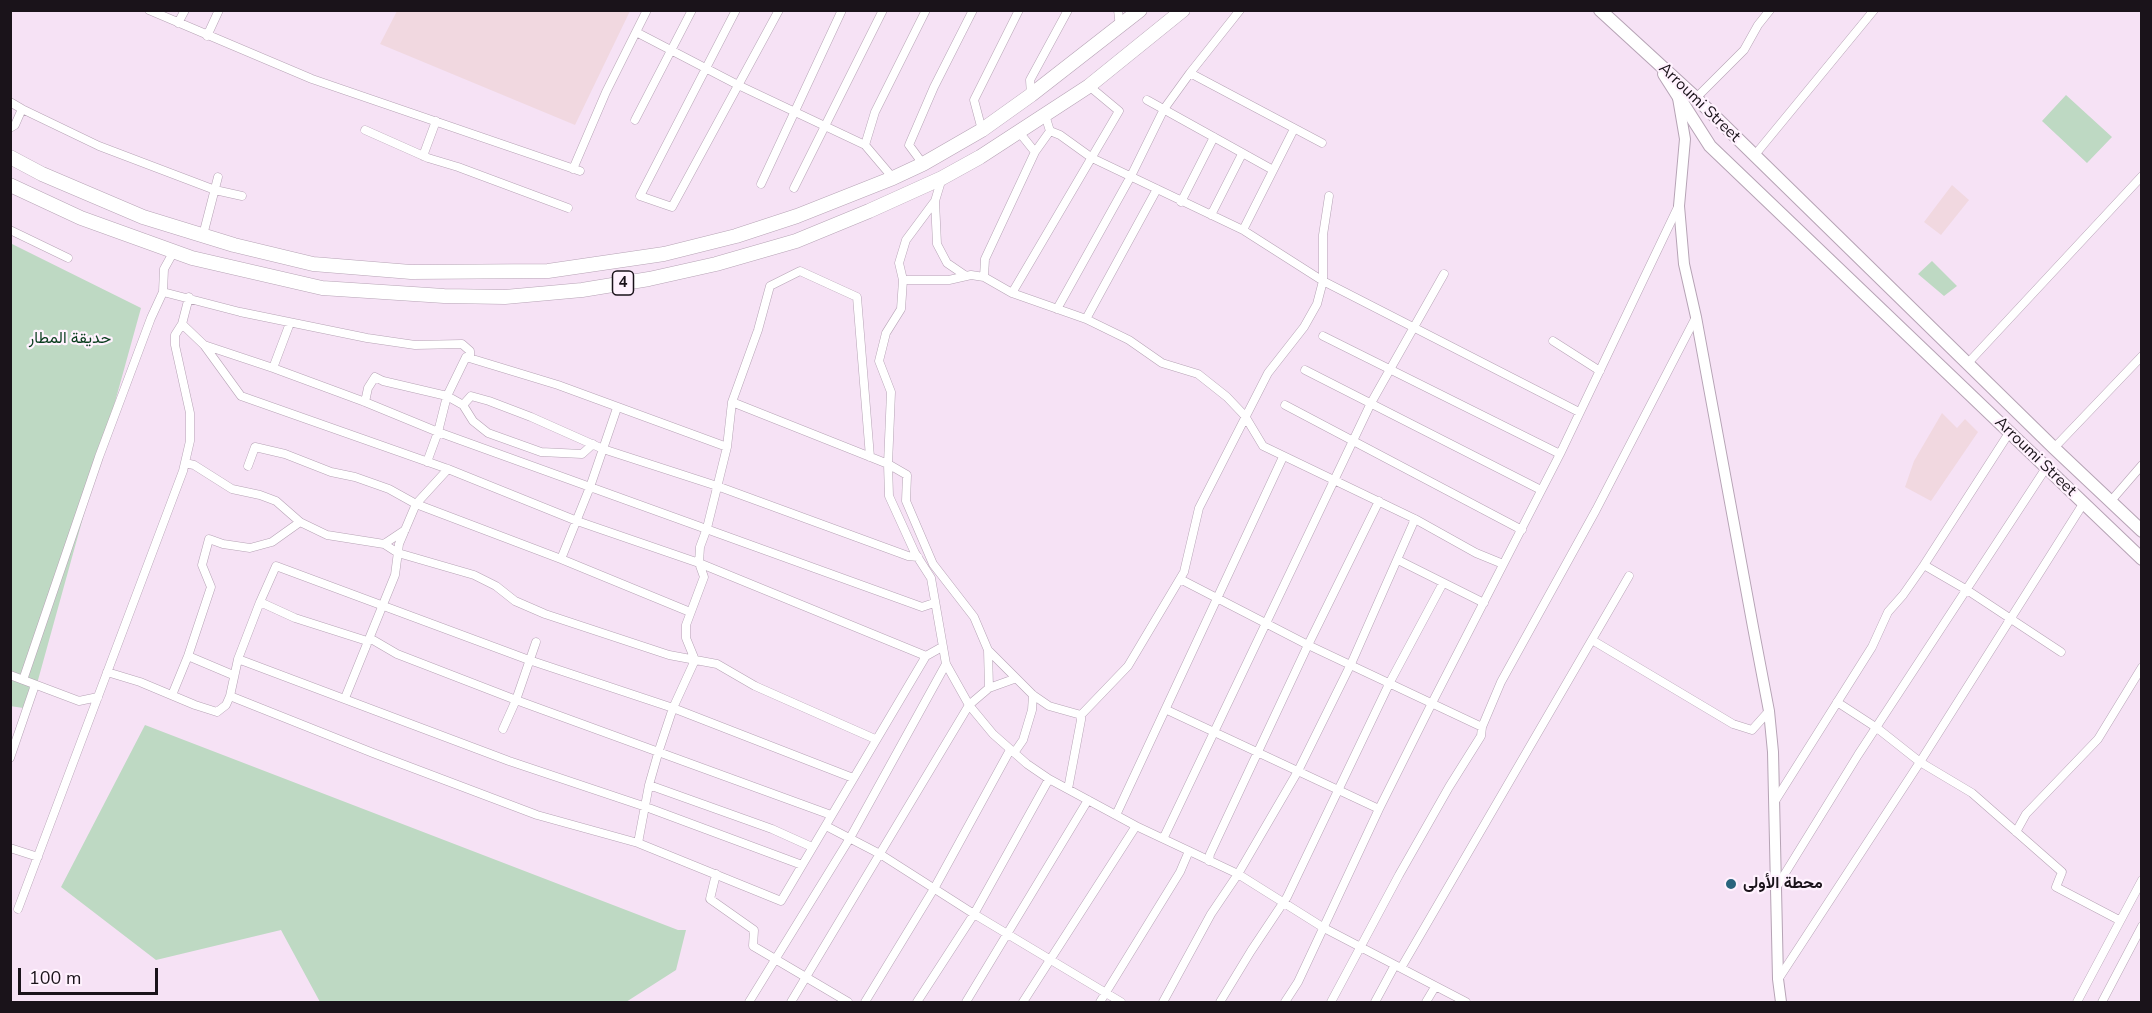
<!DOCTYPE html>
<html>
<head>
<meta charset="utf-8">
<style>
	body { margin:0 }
	#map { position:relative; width:2152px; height:1013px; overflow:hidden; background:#f6e2f5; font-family:"Nunito Sans",sans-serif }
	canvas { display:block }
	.frame { position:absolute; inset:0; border:12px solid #1a131a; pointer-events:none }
	.scale { position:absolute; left:18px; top:968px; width:140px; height:27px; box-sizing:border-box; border:3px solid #1a131a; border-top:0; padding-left:8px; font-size:18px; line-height:21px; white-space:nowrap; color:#1a131a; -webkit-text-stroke:4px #fff2fe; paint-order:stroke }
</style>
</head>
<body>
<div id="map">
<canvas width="2152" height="1013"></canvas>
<div class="frame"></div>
<div class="scale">100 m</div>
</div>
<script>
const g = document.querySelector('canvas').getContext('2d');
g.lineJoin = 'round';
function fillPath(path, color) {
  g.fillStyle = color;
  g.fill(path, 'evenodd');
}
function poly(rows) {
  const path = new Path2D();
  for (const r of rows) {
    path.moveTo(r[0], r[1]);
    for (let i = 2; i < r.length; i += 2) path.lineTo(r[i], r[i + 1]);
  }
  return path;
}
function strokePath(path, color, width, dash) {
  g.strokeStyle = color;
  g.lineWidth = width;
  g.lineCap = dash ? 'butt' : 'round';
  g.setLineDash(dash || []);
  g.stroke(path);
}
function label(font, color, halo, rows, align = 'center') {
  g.font = font + ' "Nunito Sans",Vazirmatn,sans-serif';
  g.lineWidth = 4.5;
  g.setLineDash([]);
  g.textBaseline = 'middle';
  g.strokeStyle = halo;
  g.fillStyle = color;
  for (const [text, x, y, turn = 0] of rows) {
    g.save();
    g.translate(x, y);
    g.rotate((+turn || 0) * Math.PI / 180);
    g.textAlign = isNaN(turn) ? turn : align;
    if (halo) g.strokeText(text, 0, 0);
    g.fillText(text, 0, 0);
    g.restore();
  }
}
fillPath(poly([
	[397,11,397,10,630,11,575,125,380,44],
	[1952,185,1969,200,1941,235,1924,222],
	[1942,413,1957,428,1965,419,1978,432,1931,501,1905,487,1914,461]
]), '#f1d8e0');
fillPath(poly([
	[2066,95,2112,137,2087,163,2042,121],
	[10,243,141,308,30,709,10,706],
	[1932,261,1957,286,1944,296,1918,274],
	[145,725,678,930,686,930,676,970,626,1002,320,1002,281,930,156,960,61,887]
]), '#bed9c3');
const street = poly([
	[149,10,312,79,580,171],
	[736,10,640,196,672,207,779,10],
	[1118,10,1120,27],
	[178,23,185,10],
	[636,32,738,85,865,145,893,178],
	[207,36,219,10],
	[1190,73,1322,143],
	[1031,95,1030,80,1068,10],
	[1696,98,1744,50,1758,25,1770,10],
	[1147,100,1273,170],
	[10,102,22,109],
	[1045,115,1050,131,1060,135,1092,158,1243,230,1323,281,1579,412],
	[635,120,692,10],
	[10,128,15,125,22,109,99,146,215,190,242,196],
	[365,130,428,158,458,167,568,208],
	[982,130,974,100,1019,10],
	[865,145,875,112,926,10],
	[1035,152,1050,131],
	[423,156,436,121],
	[1754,156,1874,10],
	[923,164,909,145,934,87,973,10],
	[573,169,606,92,647,10],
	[942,178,935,201,906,240,899,263,903,280,901,309,886,333,879,361,891,392,888,464,889,496,915,553,931,578,946,664,969,705,993,734,1027,764,1049,779,1136,826,1238,874,1324,928,1466,1002],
	[761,184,842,10],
	[794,188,883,10],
	[935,201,937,244,947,263,966,276],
	[1181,202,1214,137],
	[1211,215,1242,154],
	[10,230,68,258],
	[1243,230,1294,129],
	[203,235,218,177],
	[174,251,164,269,163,292,240,312,367,338,415,345,462,344,470,351,470,358],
	[984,277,985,259,1035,152,1019,132],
	[903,280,949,280,971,275,984,277,1012,293,1086,319,1129,340,1162,363,1198,374,1227,397,1245,416,1263,446,1415,519,1476,553,1503,564],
	[1012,293,1119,111,1089,86],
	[189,297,182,324,204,345,273,368,365,402,438,432,922,607,934,603],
	[1057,309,1131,176,1164,109,1190,73,1240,10],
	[1086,319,1157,189],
	[1323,336,1560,454],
	[1553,341,1600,371],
	[204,345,241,396,448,469,577,521,699,563,926,656],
	[1968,363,2142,176],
	[273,368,290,323],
	[1305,370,1541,490],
	[365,402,368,388,375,377,383,381,447,396,463,405,471,396,489,401,531,417,603,449,717,486,908,556,918,557],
	[732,402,888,464,907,475,906,501,933,564,974,617,988,650,1033,695,1049,706,1081,715],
	[463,405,473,421,488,433,541,452,582,454,593,444],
	[1285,405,1522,530],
	[2054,448,2142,356],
	[427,462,438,432,447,396,466,357,558,385,727,447],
	[185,463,194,465,232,489,260,495,276,501,300,522,327,535,384,544,398,553,474,575,496,586,515,601,545,614,669,655,717,664,755,686,875,739],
	[248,466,255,447,285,454,331,472,355,477,389,489,416,504,561,559,690,612],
	[2110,502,2142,465],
	[384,544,405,530],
	[561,559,590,487,617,408],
	[1398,560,1484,603],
	[1924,565,1967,590,2061,652],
	[1180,579,1308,645,1482,727],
	[260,602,295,618,367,641,373,640,397,654,516,700,831,815],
	[1592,640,1733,724,1752,730,1769,711],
	[988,650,989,688],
	[188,656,233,675],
	[238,659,509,761,646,807,802,865],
	[107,672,140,682,195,705,217,712,226,705,230,696,238,659,260,602,276,566,529,660,673,708,853,778],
	[10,675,79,701,98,697],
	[23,680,99,457,151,318,163,292],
	[172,695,188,656,211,587,202,565,209,539,223,544,250,548,272,542,300,522],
	[230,696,373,753,537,815,638,843,781,901,926,656,942,647],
	[345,698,395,575,399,544,416,504,448,469],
	[1837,702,1877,728,1920,762,1972,793,2062,872,2056,887,2119,920],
	[1167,710,1379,809],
	[503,729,516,700,536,642],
	[1014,753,1023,740,1032,710,1033,695],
	[10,758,35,685],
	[649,785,772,829,812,847],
	[1068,789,1081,720,1081,715,1128,666,1184,572,1199,508,1268,373,1304,327,1317,304,1323,281,1323,235,1329,196],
	[1775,801,1872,647,1888,612,1903,595,1924,565,2009,433],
	[1116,815,1283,457],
	[826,826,880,854,974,914,1121,1002],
	[2016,832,2026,814,2098,739,2142,667],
	[1164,837,1371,403,1444,274],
	[638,843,649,785,659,750,673,708,695,660,686,638,686,625,704,577,699,563,700,547,707,528,727,447,732,402,758,330,770,286,800,271,857,297,870,457],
	[10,848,38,857],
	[1209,861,1210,854,1308,645,1379,501],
	[716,874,710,899,754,930,753,946,848,1002],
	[1776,888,1858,755,2046,468],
	[18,909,183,471,190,441,190,413,175,345,175,335,182,324],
	[1401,968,1629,576],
	[1779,978,1920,762,2083,504],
	[749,1002,850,838,946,664],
	[791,1002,969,705,989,688,1014,679],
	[865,1002,935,887,1010,750],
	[917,1002,974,914,1049,779],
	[966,1002,1088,800],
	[1023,1002,1136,826],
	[1100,1002,1180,872,1189,851],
	[1163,1002,1211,914,1238,874,1298,771,1351,664,1415,519],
	[1220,1002,1251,951,1287,897,1390,682,1443,583],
	[1285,1002,1298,982,1379,809,1432,703,1560,454,1678,207],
	[1331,1002,1399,875,1449,787,1481,736,1482,727,1501,682,1596,510,1696,317],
	[1375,1002,1395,965],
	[1426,1002,1435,987],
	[2077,1002,2142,880],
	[2102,1002,2142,926]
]);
const secondary = poly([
	[1678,98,1685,139,1679,206,1684,264,1696,317,1753,627,1769,711,1773,752,1778,979,1781,1002]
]);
const primary = poly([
	[1600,10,1696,98,2054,448,2142,531],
	[1664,74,1710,146,2142,559]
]);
const highway = poly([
	[10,157,42,174,143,217,234,245,313,264,411,272,548,271,664,254,736,236,797,216,893,178,923,164,982,130,1031,95,1140,10],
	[10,185,81,218,192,258,322,288,444,296,505,297,582,290,649,279,716,264,796,241,869,211,942,178,980,157,1089,86,1183,10]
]);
strokePath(street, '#b6a3b5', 9);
strokePath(secondary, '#b6a3b5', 12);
strokePath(primary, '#b6a3b5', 14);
strokePath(highway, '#b6a3b5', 15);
strokePath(street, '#fff', 8);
strokePath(secondary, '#fff', 10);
strokePath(primary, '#fff', 12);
strokePath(highway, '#fff', 14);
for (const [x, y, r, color] of [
	[1731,884,6,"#29647d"]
]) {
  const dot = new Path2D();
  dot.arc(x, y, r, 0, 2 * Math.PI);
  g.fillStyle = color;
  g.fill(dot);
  strokePath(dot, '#fff2fe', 2);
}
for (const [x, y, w] of [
	[623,283,21]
]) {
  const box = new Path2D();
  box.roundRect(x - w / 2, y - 12, w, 24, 4.5);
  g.fillStyle = '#fff2fe';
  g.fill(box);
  strokePath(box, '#1a131a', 1.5);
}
label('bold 15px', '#1a131a', null, [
	["4",623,283]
]);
label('16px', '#1a131a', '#fff2fe', [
	["Arroumi Street",1699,103,44],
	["Arroumi Street",2035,457,44]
]);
label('16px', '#093d1d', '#fff2fe', [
	["حديقة المطار",70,339]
]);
label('bold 16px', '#1a131a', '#fff2fe', [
	["محطة الأولى",1743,884]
], 'left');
</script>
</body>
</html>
